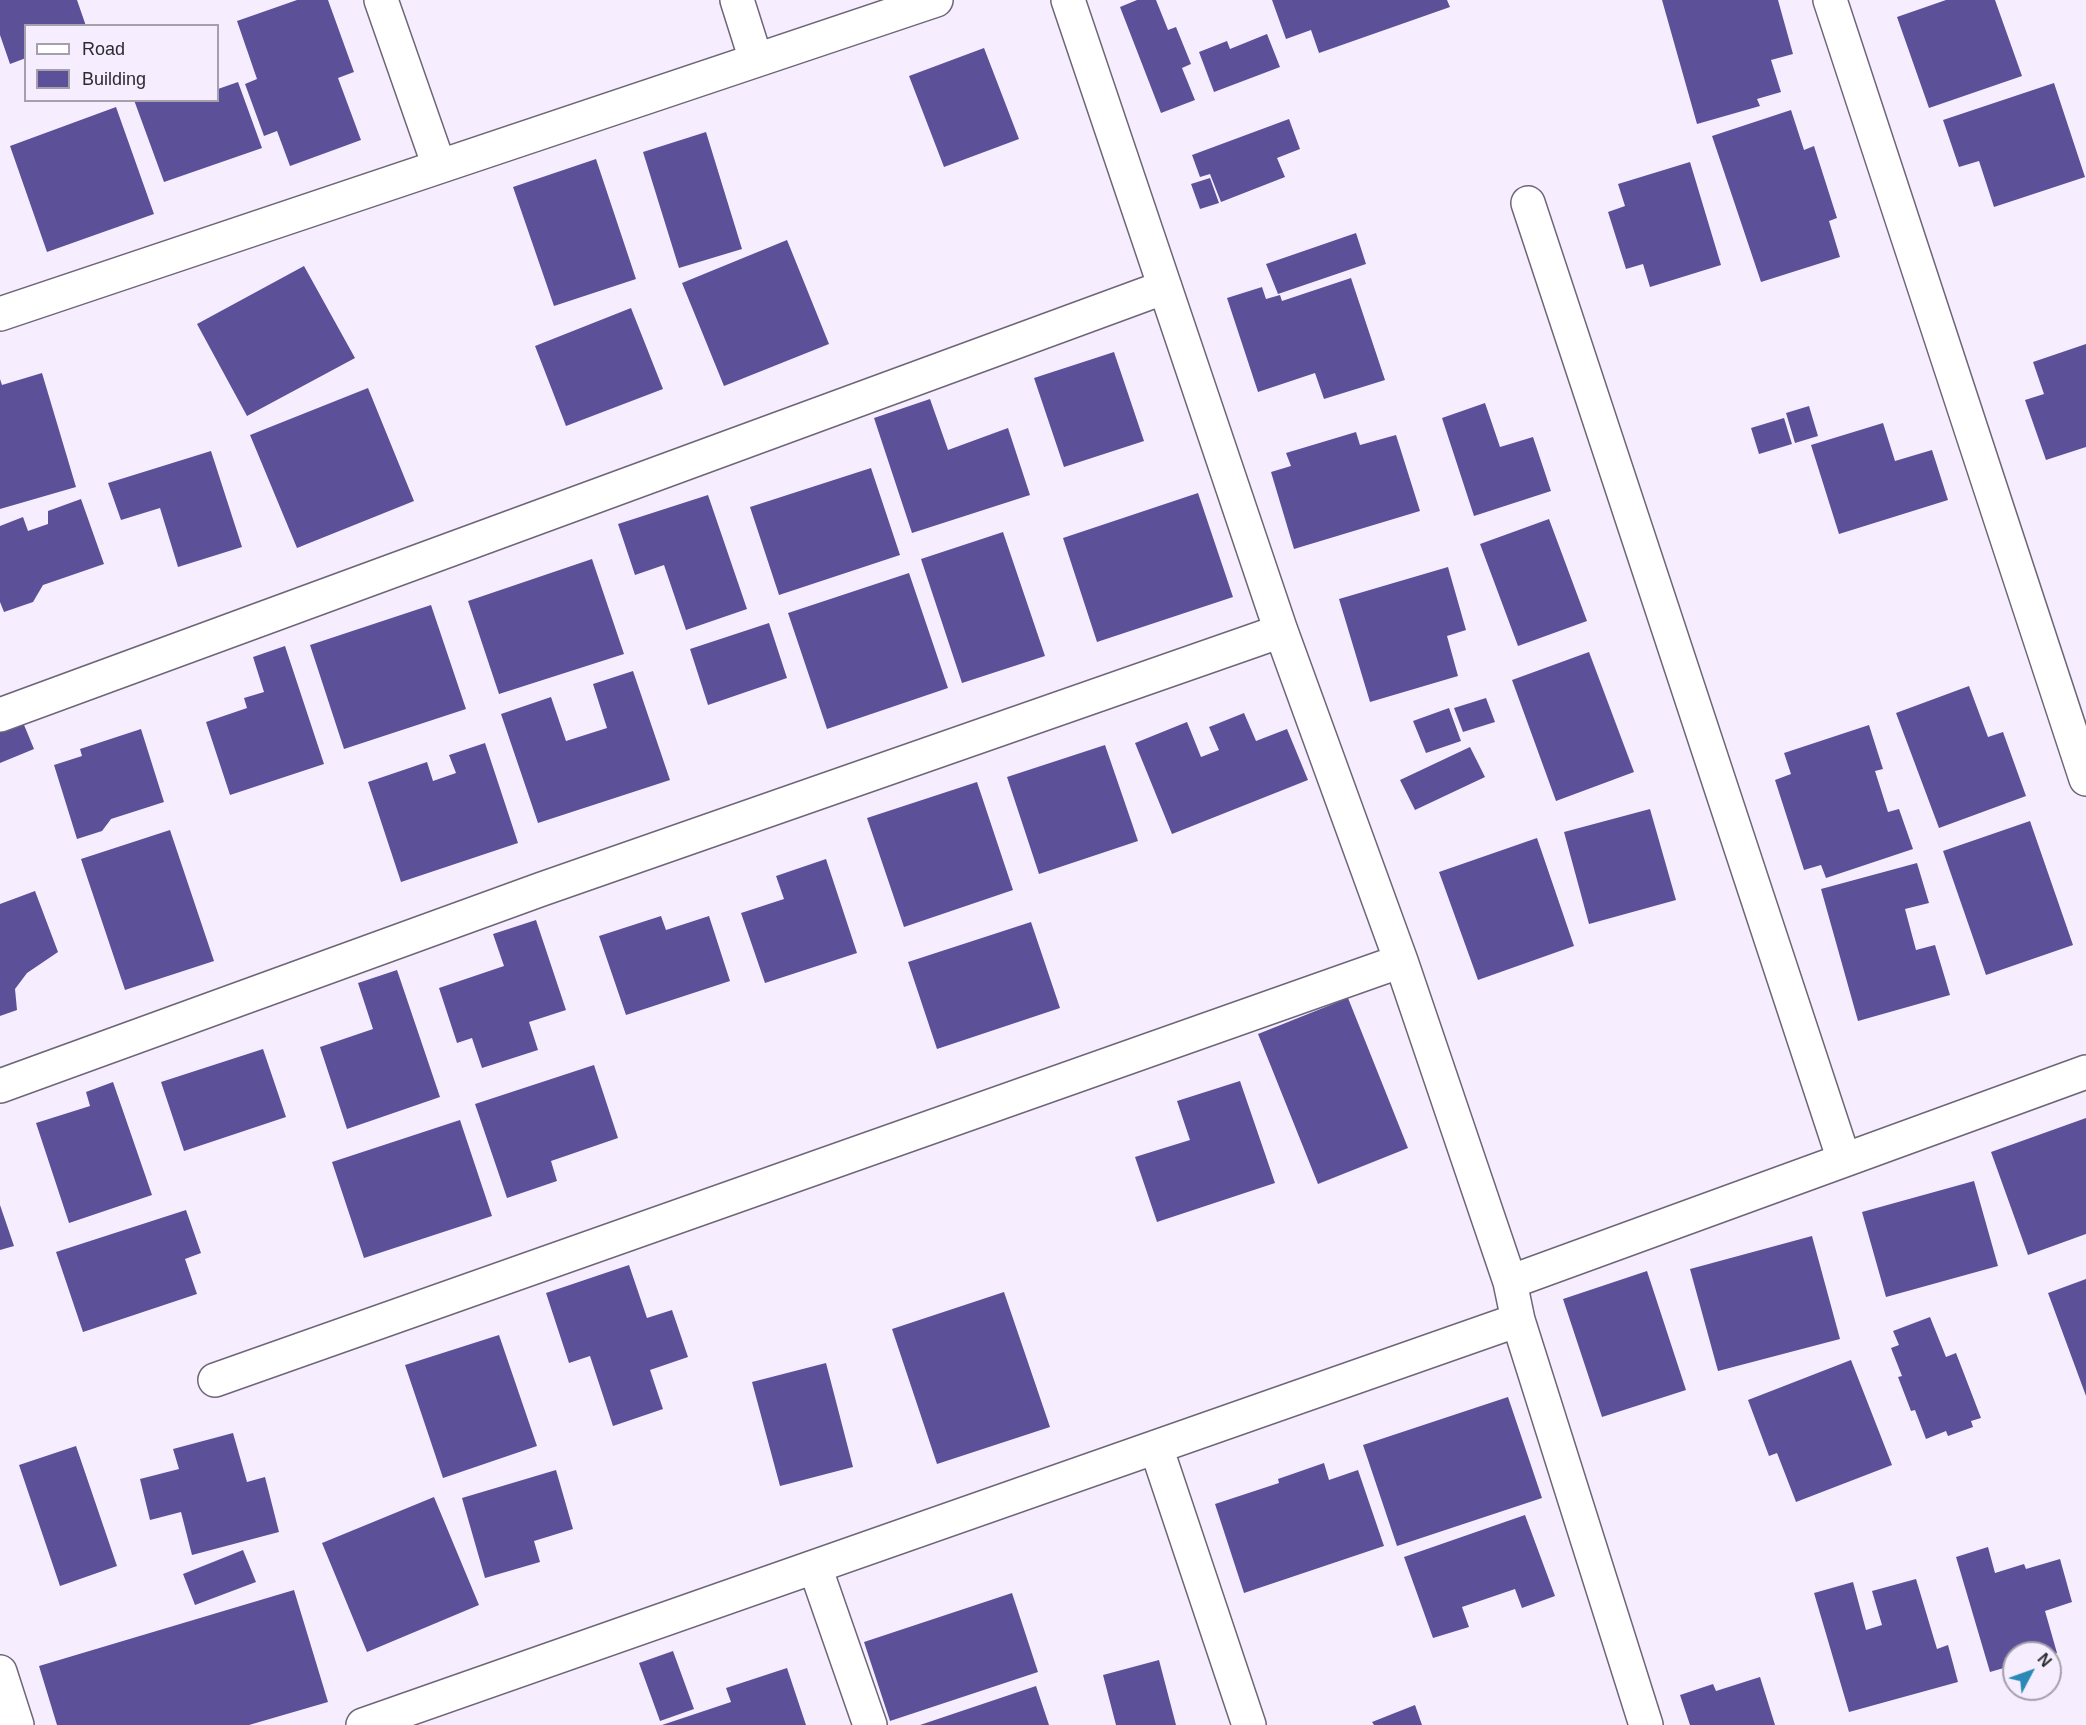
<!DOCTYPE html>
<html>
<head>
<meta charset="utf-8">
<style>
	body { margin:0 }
	#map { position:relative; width:2086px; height:1725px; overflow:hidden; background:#f6eefe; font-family:Arial,sans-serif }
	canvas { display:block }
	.legend { position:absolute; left:24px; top:24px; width:195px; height:78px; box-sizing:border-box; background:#f6eefe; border:2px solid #a6a0ac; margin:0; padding:8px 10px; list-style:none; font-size:18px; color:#2d2a31 }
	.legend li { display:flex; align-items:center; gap:12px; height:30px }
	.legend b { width:30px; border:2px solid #a6a0ac }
	.north { position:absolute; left:2002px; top:1641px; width:60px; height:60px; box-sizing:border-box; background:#f6eefe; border:2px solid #a6a0ac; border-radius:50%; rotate:49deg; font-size:16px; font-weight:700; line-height:24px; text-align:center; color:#2d2a31 }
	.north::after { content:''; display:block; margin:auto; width:21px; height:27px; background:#2a89b5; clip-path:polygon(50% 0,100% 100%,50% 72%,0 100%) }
</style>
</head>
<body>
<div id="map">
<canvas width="2086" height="1725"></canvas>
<ul class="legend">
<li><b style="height:8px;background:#fff"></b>Road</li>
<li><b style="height:16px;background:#5c5099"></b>Building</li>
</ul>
<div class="north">N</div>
</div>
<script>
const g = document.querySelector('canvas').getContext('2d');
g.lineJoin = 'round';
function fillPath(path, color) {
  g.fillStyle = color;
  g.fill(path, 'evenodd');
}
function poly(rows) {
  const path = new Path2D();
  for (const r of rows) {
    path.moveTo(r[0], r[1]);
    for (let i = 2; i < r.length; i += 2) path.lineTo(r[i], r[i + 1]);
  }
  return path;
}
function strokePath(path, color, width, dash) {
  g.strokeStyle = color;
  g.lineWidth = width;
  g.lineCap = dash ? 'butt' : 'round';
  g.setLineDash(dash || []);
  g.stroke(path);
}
fillPath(poly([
	[0,0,77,0,86,26,26,26,26,58,10,64,0,35],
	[297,0,328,0,354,72,338,78,361,140,290,166,277,131,264,136,245,84,257,79,237,21],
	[1137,0,1156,0,1168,30,1176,27,1191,64,1182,68,1195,100,1161,113,1120,7],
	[1272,0,1447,0,1450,7,1319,53,1311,30,1286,39],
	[1662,0,1778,0,1793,54,1771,60,1781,92,1757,99,1760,106,1697,124],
	[1946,0,1995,0,2022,76,1929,108,1897,17],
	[1267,34,1280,67,1214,92,1199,52,1227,41,1230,49],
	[984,48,1019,139,944,167,909,76],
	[238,82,262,148,164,182,134,100,218,100,218,89],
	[2054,83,2085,177,1994,207,1979,161,1959,167,1943,120],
	[116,107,154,214,47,252,10,146],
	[1791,110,1804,150,1814,146,1837,218,1829,221,1840,257,1761,282,1712,136],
	[1289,119,1300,149,1277,158,1285,177,1221,202,1210,174,1200,177,1192,155],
	[706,132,742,249,679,268,643,152],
	[596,159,636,279,554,306,513,187],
	[1690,162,1721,265,1650,287,1643,264,1626,269,1608,212,1625,206,1618,184],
	[1210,178,1219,203,1200,209,1191,184],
	[1356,233,1366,264,1278,294,1266,264],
	[787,240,829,344,724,386,682,283],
	[304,266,355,358,247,416,197,324],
	[1351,278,1385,380,1324,399,1315,373,1258,392,1227,298,1262,287,1266,299,1280,295,1282,301],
	[631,308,663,389,566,426,535,346],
	[2086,344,2086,447,2046,460,2025,400,2044,394,2033,362],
	[1114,352,1144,441,1064,467,1034,378],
	[42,373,76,487,0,509,0,379,2,385],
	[368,388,414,501,297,548,250,435],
	[930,399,948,450,1008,428,1030,495,912,533,874,418],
	[1485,403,1500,447,1533,437,1551,491,1474,516,1442,418],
	[1809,406,1818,436,1795,443,1786,413],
	[1784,418,1792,444,1759,454,1751,428],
	[1883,423,1895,461,1932,450,1948,500,1839,534,1811,445],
	[1356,432,1360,445,1396,435,1420,511,1294,549,1271,472,1291,466,1286,453],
	[211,451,242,547,178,567,160,508,121,520,108,483],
	[871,468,900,555,779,595,750,507],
	[1198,493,1233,597,1097,642,1063,538],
	[708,495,747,609,686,630,664,565,635,575,618,524],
	[81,499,104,564,43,585,33,602,4,612,0,602,0,526,23,517,28,531,48,524,48,511],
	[1549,519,1587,621,1518,646,1480,544],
	[1003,532,1045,656,962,683,921,559],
	[592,559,624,654,499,694,468,601],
	[1448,567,1466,630,1447,636,1458,676,1370,702,1339,599],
	[909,573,948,688,827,729,788,613],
	[431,605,466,709,344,749,310,645],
	[769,623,787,678,708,705,690,649],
	[285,646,324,764,230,795,206,722,247,708,244,698,264,692,253,657],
	[1589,652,1634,772,1556,801,1512,680],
	[633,671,670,780,538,823,501,714,551,697,566,741,607,728,593,684],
	[1969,686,1988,737,2003,732,2026,796,1939,828,1896,713],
	[1486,698,1495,722,1463,732,1454,708],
	[1449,708,1461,741,1426,753,1413,721],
	[1244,713,1256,741,1287,729,1308,780,1172,834,1135,743,1187,722,1201,757,1219,750,1209,727],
	[22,720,34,749,0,763,0,729],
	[1869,725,1883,769,1875,771,1888,812,1899,809,1913,849,1826,878,1821,865,1804,870,1775,780,1791,774,1784,753],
	[141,729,164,802,111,819,102,831,77,839,54,765,82,756,80,749],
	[485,743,518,843,401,882,368,782,427,762,433,781,456,773,449,755],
	[1105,745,1138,841,1039,874,1007,777],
	[1470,747,1485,777,1415,810,1400,780],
	[977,782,1013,890,904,927,867,818],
	[1650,809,1676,900,1589,924,1564,832],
	[2030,821,2073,945,1986,975,1943,851],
	[170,830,214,961,125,990,81,859],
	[1537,838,1574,946,1478,980,1439,872],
	[826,859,857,953,765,983,741,913,784,899,776,876],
	[1917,863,1929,903,1905,909,1916,950,1935,945,1950,995,1858,1021,1821,889],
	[35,891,58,952,27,973,15,989,17,1010,0,1016,0,904],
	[661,916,666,930,709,916,730,981,626,1015,599,936],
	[536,920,566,1010,529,1022,538,1050,482,1068,472,1038,457,1043,439,988,504,966,493,934],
	[1031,922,1060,1008,937,1049,908,962],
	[397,970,440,1097,347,1129,320,1047,373,1029,358,983],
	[1348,998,1408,1148,1318,1184,1258,1034],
	[263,1049,286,1117,184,1151,161,1082],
	[594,1065,618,1138,551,1161,557,1181,507,1198,475,1104],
	[1240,1081,1275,1183,1157,1222,1135,1157,1190,1140,1177,1101],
	[113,1082,152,1195,69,1223,36,1123,90,1106,86,1092],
	[2086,1118,2086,1234,2028,1255,1991,1152],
	[460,1120,492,1216,364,1258,332,1162],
	[1974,1181,1998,1266,1886,1297,1862,1212],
	[0,1205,14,1246,0,1250],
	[186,1210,201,1253,185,1259,197,1294,83,1332,56,1252],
	[1812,1236,1840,1339,1718,1371,1690,1269],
	[629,1265,647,1318,672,1310,688,1357,650,1370,663,1409,613,1426,590,1356,569,1363,546,1293],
	[1647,1271,1686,1390,1602,1417,1563,1299],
	[2086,1279,2086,1396,2048,1293],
	[1004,1292,1050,1427,937,1464,892,1329],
	[1930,1317,1946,1357,1956,1353,1981,1418,1971,1421,1973,1427,1948,1436,1946,1431,1926,1439,1915,1410,1911,1411,1898,1377,1902,1376,1891,1348,1899,1345,1893,1331],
	[499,1335,537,1446,443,1478,405,1365],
	[1851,1360,1892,1465,1796,1502,1777,1453,1769,1456,1748,1400],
	[826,1363,853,1467,780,1486,752,1382],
	[1508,1397,1542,1498,1397,1546,1363,1445],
	[233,1433,247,1482,265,1477,279,1532,192,1555,181,1512,150,1520,140,1479,179,1469,173,1449],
	[76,1446,117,1566,60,1586,19,1465],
	[1324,1463,1329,1480,1358,1470,1384,1546,1244,1593,1215,1504,1279,1483,1278,1479],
	[556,1470,573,1529,534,1541,540,1562,485,1578,462,1498],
	[434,1497,479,1605,367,1652,322,1543],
	[1525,1515,1555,1596,1522,1608,1515,1589,1462,1607,1469,1627,1433,1638,1404,1557],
	[1988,1547,1995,1573,2024,1564,2026,1569,2060,1559,2072,1602,2045,1611,2057,1653,2050,1655,2050,1653,2014,1653,2014,1665,1990,1672,1956,1557],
	[243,1550,256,1582,195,1605,183,1574],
	[1916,1579,1937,1649,1948,1645,1958,1682,1849,1712,1814,1593,1853,1582,1866,1630,1882,1625,1872,1591],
	[294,1590,328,1702,249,1725,57,1725,39,1666],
	[1012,1593,1038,1672,890,1721,864,1642],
	[673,1651,694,1709,660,1721,639,1663],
	[1159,1660,1176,1725,1116,1725,1103,1675],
	[787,1668,806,1725,662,1725,731,1702,726,1688],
	[1760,1677,1775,1725,1690,1725,1680,1695,1713,1684,1716,1691],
	[1036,1686,1049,1725,920,1725],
	[1415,1705,1422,1725,1374,1725,1372,1722]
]), '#5c5099');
const street = poly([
	[381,0,439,166],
	[737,0,756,60],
	[1068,0,1281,631,1401,961,1510,1282,1518,1320,1646,1725],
	[1830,0,2086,779],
	[1528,203,1844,1160],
	[0,314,936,0],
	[0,715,1165,287],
	[0,1086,542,889,1281,631],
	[1510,1282,2086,1072],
	[215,1380,1401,961],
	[1156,1447,1249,1725],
	[815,1567,870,1725],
	[0,1672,17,1725],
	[363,1725,1518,1320]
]);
strokePath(street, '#6e6577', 36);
strokePath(street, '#fff', 33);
</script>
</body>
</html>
